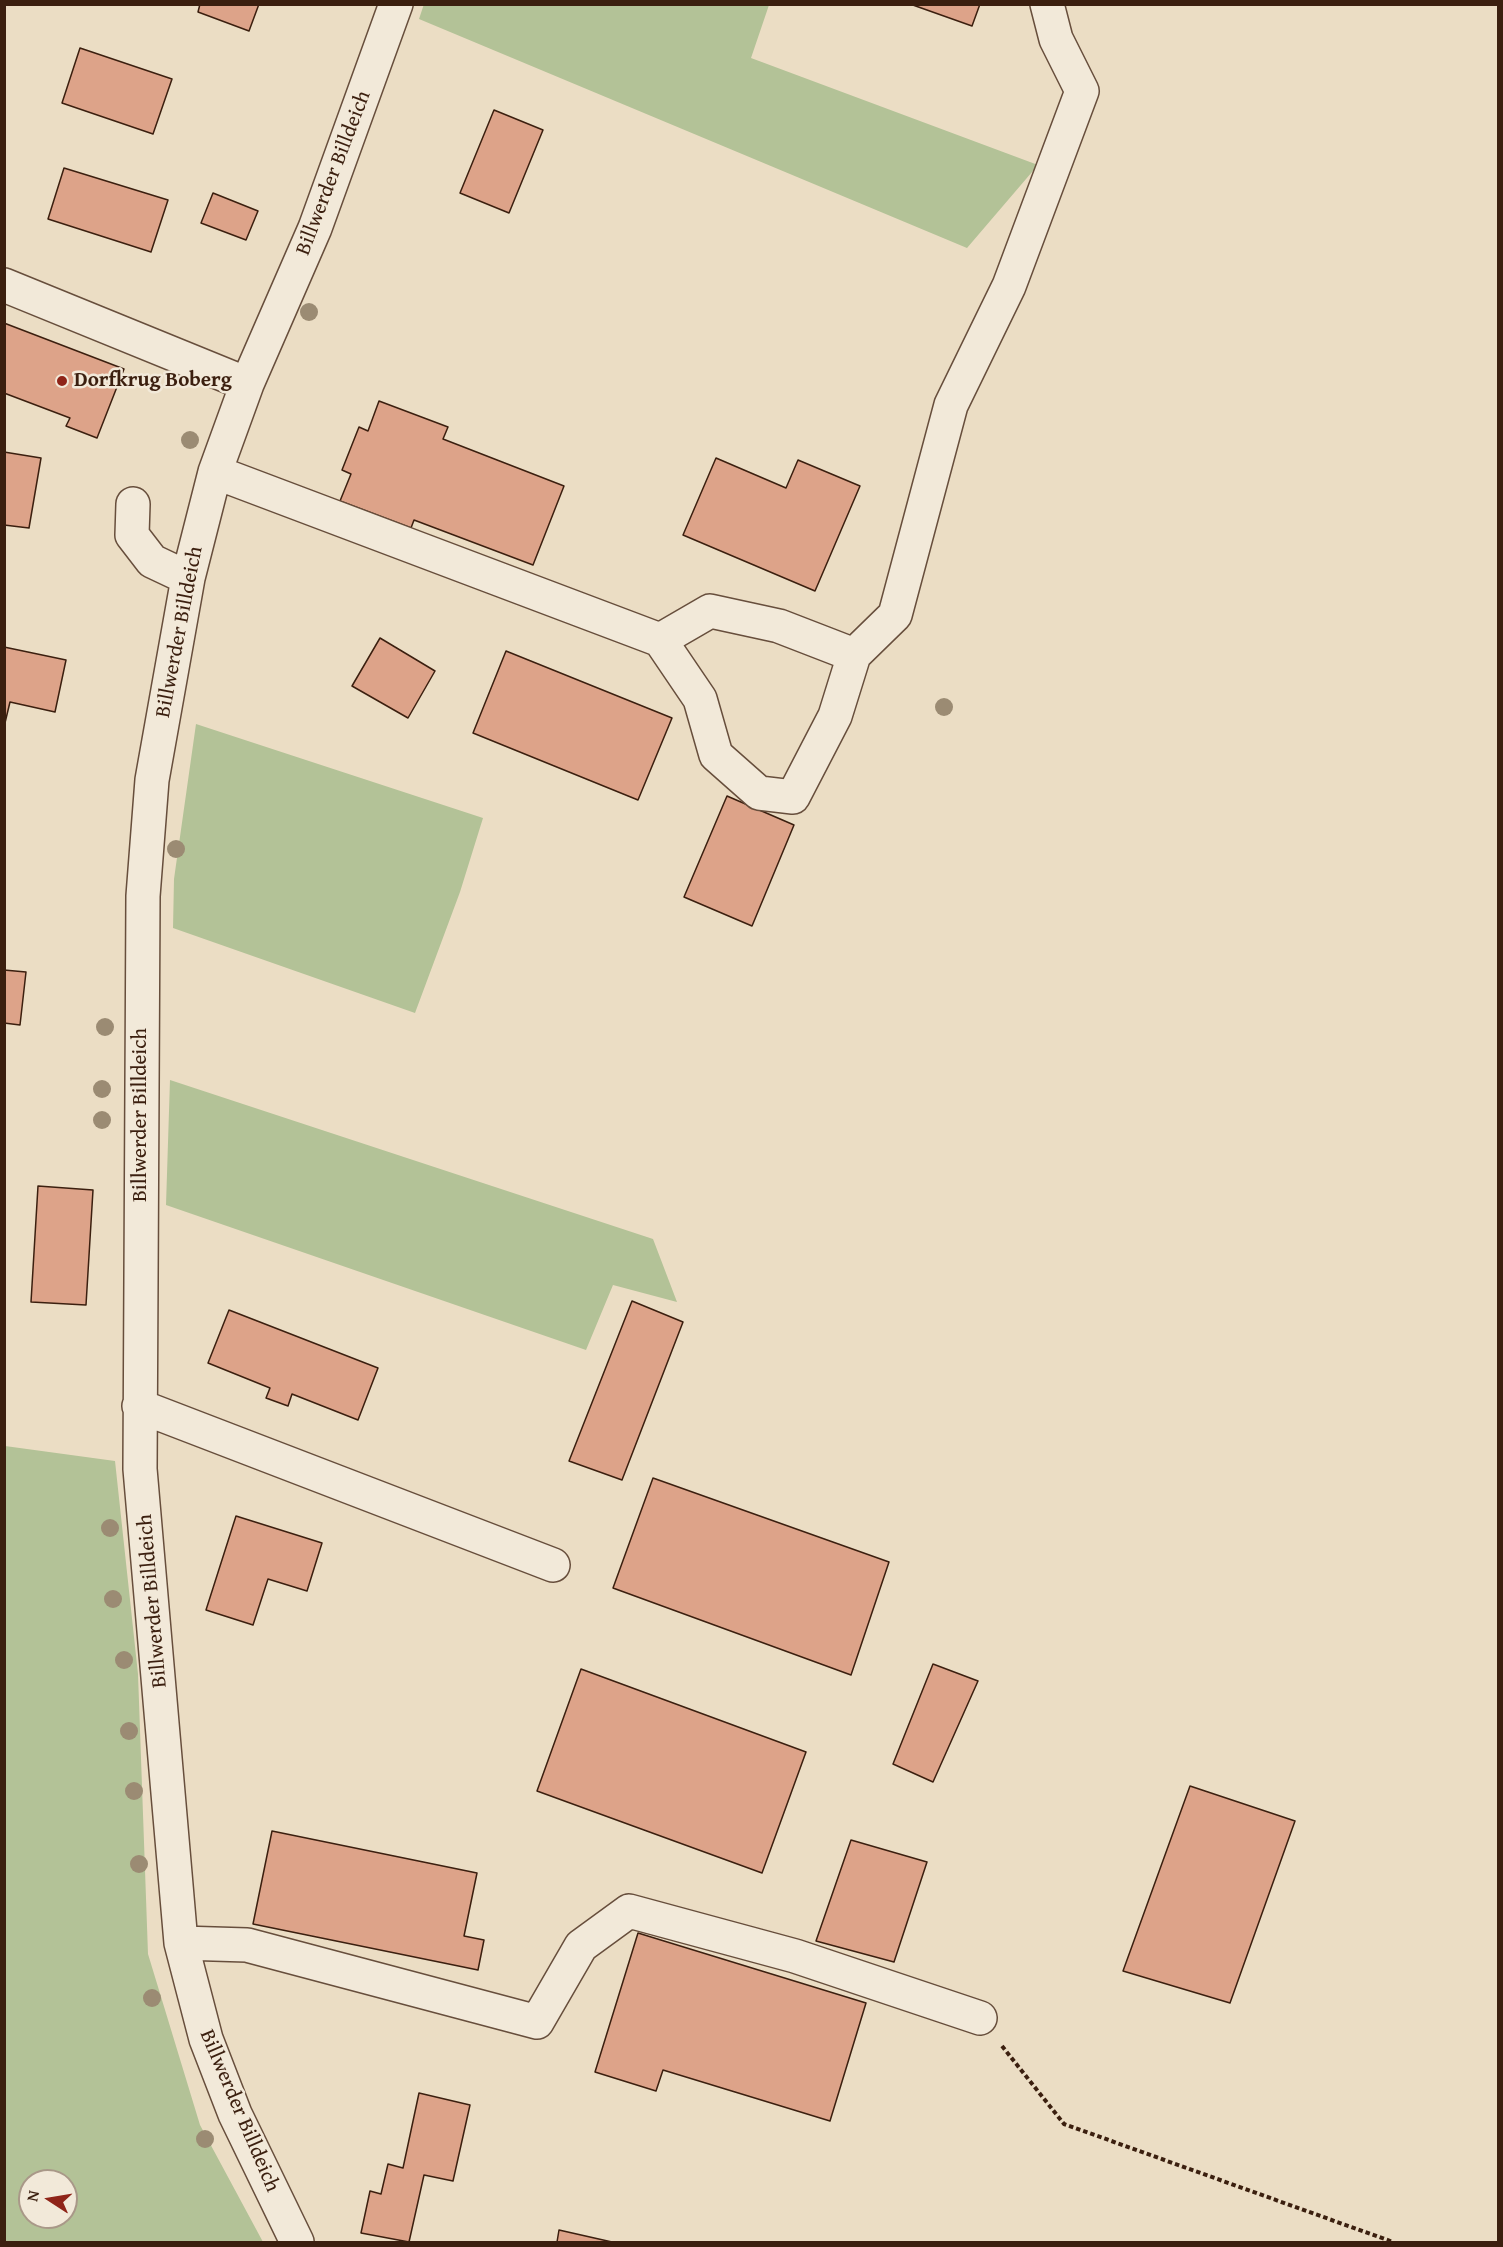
<!DOCTYPE html>
<html>
<head>
<meta charset="utf-8">
<style>
	body { margin:0 }
	#map { position:relative; width:1503px; height:2247px; overflow:hidden; background:#ebddc4; font-family:"Gentium Book Plus",serif }
	canvas { display:block }
	.frame { position:absolute; inset:0; border:6px solid #3b1f0f; pointer-events:none }
	.north { position:absolute; left:18px; top:2169px; width:60px; height:60px; box-sizing:border-box; background:#f2e9d9; border:2px solid #a99888; border-radius:50%; rotate:282deg; font-size:16px; font-weight:700; line-height:24px; text-align:center; color:#3b1f0f }
	.north::after { content:''; display:block; margin:auto; width:21px; height:27px; background:#8f2418; clip-path:polygon(50% 0,100% 100%,50% 72%,0 100%) }
</style>
</head>
<body>
<div id="map">
<canvas width="1503" height="2247"></canvas>
<div class="frame"></div>
<div class="north">N</div>
</div>
<script>
const g = document.querySelector('canvas').getContext('2d');
g.lineJoin = 'round';
function fillPath(path, color) {
  g.fillStyle = color;
  g.fill(path, 'evenodd');
}
function poly(rows) {
  const path = new Path2D();
  for (const r of rows) {
    path.moveTo(r[0], r[1]);
    for (let i = 2; i < r.length; i += 2) path.lineTo(r[i], r[i + 1]);
  }
  return path;
}
function strokePath(path, color, width, dash) {
  g.strokeStyle = color;
  g.lineWidth = width;
  g.lineCap = dash ? 'butt' : 'round';
  g.setLineDash(dash || []);
  g.stroke(path);
}
function label(font, color, halo, rows, align = 'center') {
  g.font = font + ' "Gentium Book Plus",serif';
  g.lineWidth = 5;
  g.setLineDash([]);
  g.textBaseline = 'middle';
  g.strokeStyle = halo;
  g.fillStyle = color;
  for (const [text, x, y, turn = 0] of rows) {
    g.save();
    g.translate(x, y);
    g.rotate((+turn || 0) * Math.PI / 180);
    g.textAlign = isNaN(turn) ? turn : align;
    if (halo) g.strokeText(text, 0, 0);
    g.fillText(text, 0, 0);
    g.restore();
  }
}
fillPath(poly([
	[424,4,769,5,751,58,1038,165,967,248,419,19],
	[196,724,483,818,460,892,415,1013,173,928,174,879],
	[170,1080,653,1239,677,1302,613,1285,586,1350,166,1205],
	[5,1446,115,1461,138,1674,148,1954,200,2125,263,2242,5,2242],
	[30,2181,66,2181,66,2217,30,2217]
]), '#b3c297');
const building = poly([
	[200,4,259,4,249,31,198,12,200,4],
	[910,4,980,4,972,26,910,4],
	[80,48,172,79,153,134,62,103,80,48],
	[494,110,543,130,509,213,460,193,494,110],
	[64,168,168,200,151,252,48,219,64,168],
	[213,193,258,211,246,240,201,223,213,193],
	[4,323,124,369,97,438,66,426,70,418,4,393,4,323],
	[379,401,448,427,443,439,564,486,533,565,414,520,411,528,340,501,351,474,342,470,359,427,368,431,379,401],
	[4,452,41,458,29,528,4,525,4,452],
	[716,458,786,488,798,460,860,486,815,591,683,535,716,458],
	[380,638,435,671,408,718,352,686,380,638],
	[4,647,66,660,55,712,10,702,4,727,4,647],
	[506,651,672,718,638,800,473,733,506,651],
	[727,796,794,825,752,926,684,897,727,796],
	[4,970,26,972,20,1025,4,1023,4,970],
	[38,1186,93,1190,86,1305,31,1302,38,1186],
	[632,1301,683,1322,622,1480,569,1461,632,1301],
	[229,1310,378,1368,358,1420,292,1394,288,1406,266,1398,270,1388,208,1363,229,1310],
	[653,1478,889,1562,851,1675,613,1588,653,1478],
	[236,1516,322,1543,307,1591,268,1579,253,1625,206,1610,236,1516],
	[933,1664,978,1681,933,1782,893,1764,933,1664],
	[581,1669,806,1752,762,1873,537,1791,581,1669],
	[1190,1786,1295,1821,1230,2003,1123,1971,1190,1786],
	[272,1831,477,1873,464,1936,484,1940,478,1970,253,1924,272,1831],
	[851,1840,927,1862,894,1962,816,1941,851,1840],
	[638,1933,866,2003,830,2121,663,2070,656,2091,595,2072,638,1933],
	[419,2093,470,2105,453,2181,424,2175,409,2242,361,2233,370,2191,381,2194,388,2164,403,2168,419,2093],
	[559,2230,612,2242,557,2242,559,2230]
]);
fillPath(building, '#dda389');
strokePath(building, '#3b1f0f', 1.5);
const minor = poly([
	[4,285,247,384],
	[215,472,660,640,700,699,716,755,759,793,793,797,835,716,854,655,779,626,710,611,660,640],
	[133,504,132,535,152,561,188,578],
	[854,655,895,615,951,405,1009,286,1082,91,1056,39,1047,4],
	[139,1406,553,1565],
	[181,1943,247,1945,537,2022,581,1946,629,1911,795,1956,980,2018],
	[297,2242,235,2114,206,2039,181,1943,140,1469,143,896,152,780,188,578,215,472,247,384,315,228,396,4]
]);
strokePath(minor, '#674e3c', 36);
strokePath(poly([
	[1002,2046,1064,2124,1393,2242]
]), '#3b1f0f', 4, [4.5, 3]);
strokePath(minor, '#f2e9d9', 33);
g.fillStyle = '#9b8b73';
for (const [x, y] of [
	[309,312],
	[190,440],
	[944,707],
	[176,849],
	[105,1027],
	[102,1089],
	[102,1120],
	[110,1528],
	[113,1599],
	[124,1660],
	[129,1731],
	[134,1791],
	[139,1864],
	[152,1998],
	[205,2139]
]) {
  g.beginPath();
  g.arc(x, y, 9, 0, 2 * Math.PI);
  g.fill();
}
for (const [x, y, r, color] of [
	[62,381,6,"#8f2418"]
]) {
  const dot = new Path2D();
  dot.arc(x, y, r, 0, 2 * Math.PI);
  g.fillStyle = color;
  g.fill(dot);
  strokePath(dot, '#f2e9d9', 2);
}
label('21px', '#3b1f0f', '#f2e9d9', [
	["Billwerder Billdeich",334,173,-69],
	["Billwerder Billdeich",180,632,-79],
	["Billwerder Billdeich",141,1115,-90],
	["Billwerder Billdeich",153,1601,-95],
	["Billwerder Billdeich",239,2111,67]
]);
label('bold 21px', '#3b1f0f', '#f2e9d9', [
	["Dorfkrug Boberg",74,381]
], 'left');
</script>
</body>
</html>
